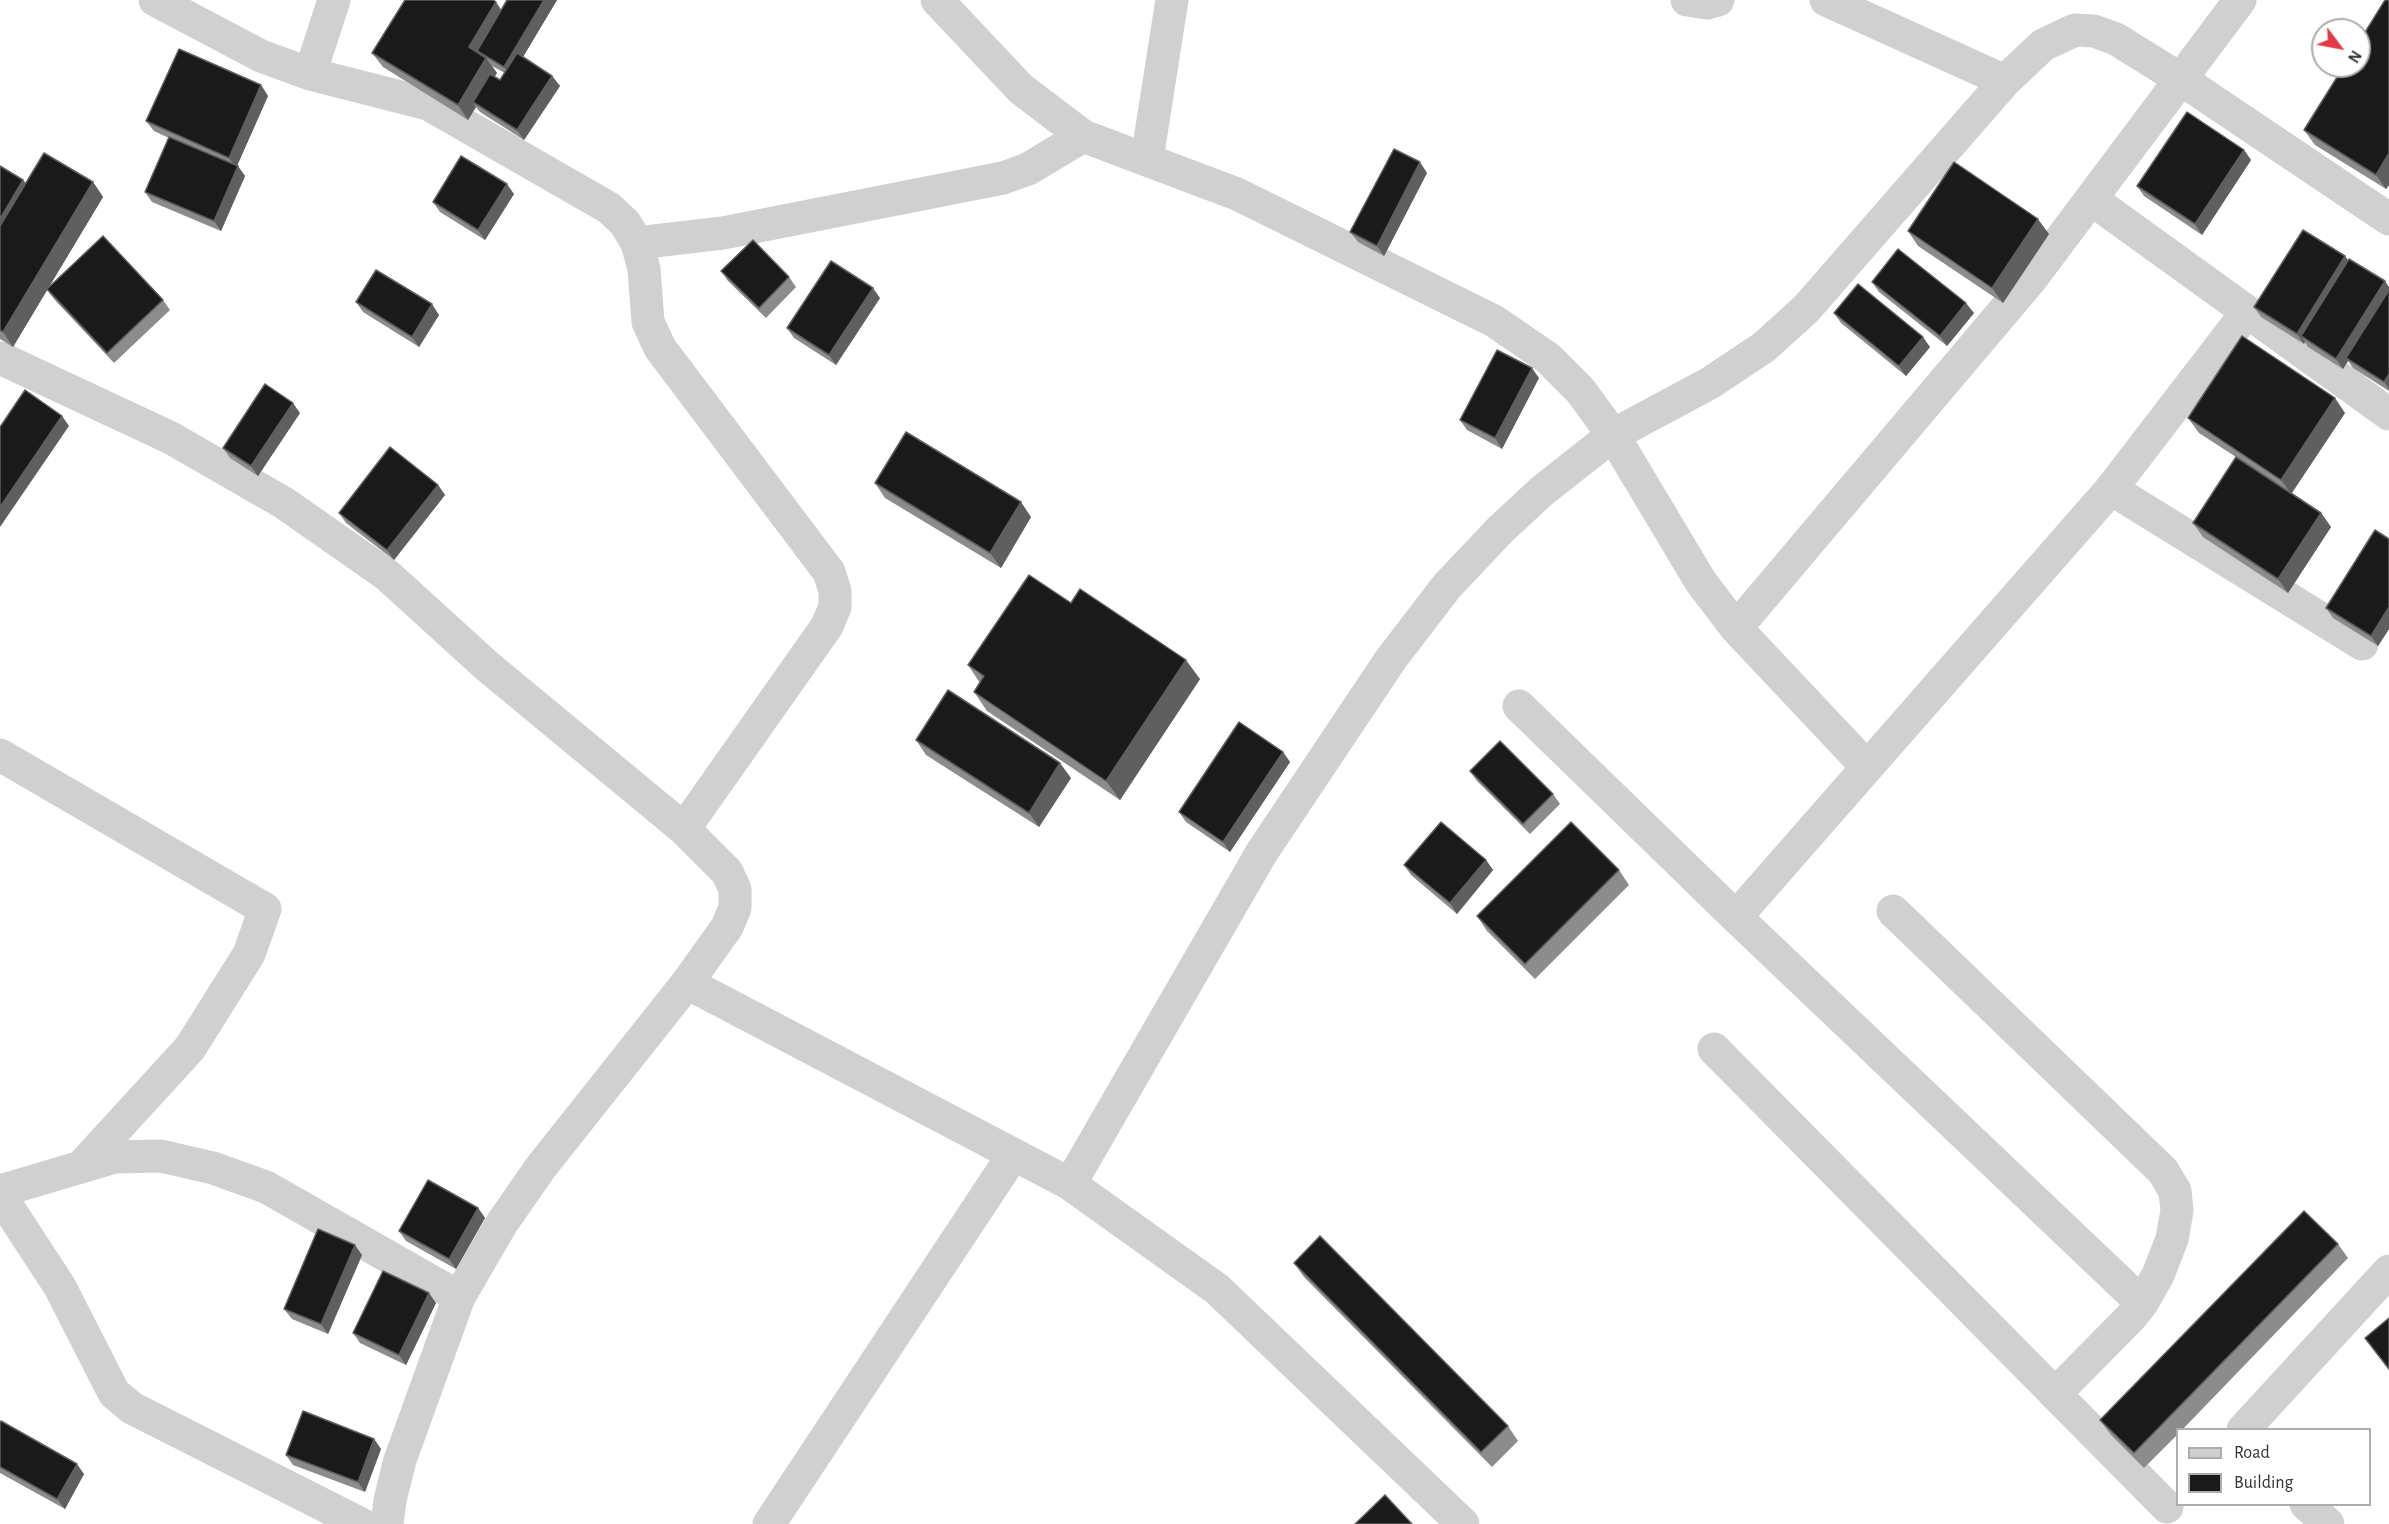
<!DOCTYPE html>
<html>
<head>
<meta charset="utf-8">
<style>
	body { margin:0 }
	#map { position:relative; width:2389px; height:1524px; overflow:hidden; background:#fff; font-family:"Alegreya Sans",sans-serif }
	canvas { display:block }
	.legend { position:absolute; left:2176px; top:1428px; width:195px; height:78px; box-sizing:border-box; background:#fff; border:2px solid #adadad; margin:0; padding:8px 10px; list-style:none; font-size:18px; color:#333 }
	.legend li { display:flex; align-items:center; gap:12px; height:30px }
	.legend b { width:30px; border:2px solid #adadad }
	.north { position:absolute; left:2311px; top:18px; width:60px; height:60px; box-sizing:border-box; background:#fff; border:2px solid #adadad; border-radius:50%; rotate:122deg; font-size:16px; font-weight:700; line-height:24px; text-align:center; color:#333 }
	.north::after { content:''; display:block; margin:auto; width:21px; height:27px; background:#e63946; clip-path:polygon(50% 0,100% 100%,50% 72%,0 100%) }
</style>
</head>
<body>
<div id="map">
<canvas width="2389" height="1524"></canvas>
<ul class="legend">
<li><b style="height:8px;background:#d0d0d0"></b>Road</li>
<li><b style="height:16px;background:#1a1a1a"></b>Building</li>
</ul>
<div class="north">N</div>
</div>
<script>
const g = document.querySelector('canvas').getContext('2d');
g.lineJoin = 'round';
function poly(rows) {
  const path = new Path2D();
  for (const r of rows) {
    path.moveTo(r[0], r[1]);
    for (let i = 2; i < r.length; i += 2) path.lineTo(r[i], r[i + 1]);
  }
  return path;
}
function strokePath(path, color, width, dash) {
  g.strokeStyle = color;
  g.lineWidth = width;
  g.lineCap = dash ? 'butt' : 'round';
  g.setLineDash(dash || []);
  g.stroke(path);
}
function fillPath(path, color) {
  g.fillStyle = color;
  g.fill(path, 'evenodd');
}
strokePath(poly([
	[155,0,261,56,310,74,428,104,609,208,625,223,637,243,644,269,648,322,660,348,829,572,835,591,835,607,827,626,684,829],
	[937,0,1021,89,1083,136,1237,194,1494,321,1548,358,1580,390,1613,435,1701,582,1736,628,1867,767],
	[1687,0,1707,3,1718,0],
	[1826,0,2005,81],
	[310,74,334,0],
	[1147,159,1172,0],
	[2091,199,2389,414],
	[637,243,723,233,1003,178,1028,169,1083,136],
	[0,358,171,438,284,503,387,575,487,666,684,829,727,872,735,889,735,908,727,927,687,983],
	[2111,489,2362,644],
	[1736,628,2031,279,2240,0],
	[1519,706,1736,917,2142,1303],
	[0,755,265,909,249,954,190,1048,81,1167],
	[1893,911,2163,1171,2175,1191,2177,1211,2172,1239,2158,1275,2142,1303,2131,1317,2055,1394],
	[1736,917,2111,489,2247,312],
	[1714,1049,2167,1507],
	[1070,1184,1262,852,1391,659,1447,586,1500,530,1542,491,1613,435,1710,383,1764,347,1806,309,2005,81,2043,45,2075,30,2094,31,2116,39,2182,80,2389,219],
	[0,1191,115,1157,161,1156,213,1168,266,1187,459,1297],
	[0,1195,60,1287,114,1393,132,1408,361,1524],
	[2243,1430,2389,1271],
	[2306,1504,2328,1524],
	[387,1524,390,1500,400,1460,459,1297,502,1223,541,1167,687,983,1070,1184,1217,1289,1463,1524],
	[769,1524,1013,1155]
]), '#d0d0d0', 33);
fillPath(poly([
	[557,0,523,57,552,76,560,86,524,140,480,112,476,107,468,120,383,67,372,53,501,10],
	[492,66,505,73,500,80,494,77,497,73],
	[2389,0,2389,185,2386,189,2315,145,2304,130],
	[261,85,268,96,237,166,245,176,221,231,152,202,145,192,169,138,154,131,146,121],
	[2244,150,2251,160,2202,235,2144,196,2137,186],
	[0,166,23,180,26,183,93,182,103,197,49,287,163,300,170,310,114,363,54,299,47,290,13,347,0,339],
	[1427,173,1384,256,1358,242,1350,232],
	[514,194,485,240,440,212,433,202],
	[1908,231,2049,234,2003,303,1918,246],
	[2345,256,2348,261,2389,287,2389,391,2353,368,2348,361,2343,369,2308,347,2305,342,2304,344,2261,317,2254,307],
	[721,271,789,277,796,287,766,318,728,281],
	[1872,282,1974,313,1947,346,1879,292],
	[880,298,836,365,794,338,787,328],
	[356,302,439,315,419,347,363,312],
	[1834,313,1930,347,1906,376,1841,323],
	[1539,378,1502,449,1467,430,1460,420],
	[300,413,258,476,230,458,223,448],
	[2345,413,2292,493,2321,513,2331,527,2288,593,2203,537,2193,523,2236,457,2199,433,2188,418],
	[875,483,1031,517,1001,568,885,498],
	[438,485,445,495,394,560,346,523,339,513],
	[2389,539,2389,629,2378,646,2333,618,2326,608],
	[1071,603,1200,679,1120,800,987,711,974,692,980,683,968,665],
	[916,740,1071,778,1039,827,926,755],
	[1283,752,1290,762,1230,852,1186,822,1179,812],
	[1470,771,1553,794,1560,804,1530,834,1477,781],
	[1486,860,1493,870,1457,914,1411,875,1404,865],
	[1619,870,1629,885,1535,979,1487,931,1477,916],
	[478,1208,485,1218,456,1269,406,1241,399,1231],
	[2338,1244,2348,1258,2182,1430,2178,1430,2178,1434,2144,1468,2111,1435,2100,1420],
	[362,1255,328,1334,292,1319,284,1309],
	[1294,1263,1508,1426,1518,1441,1492,1467,1304,1277],
	[436,1303,406,1365,360,1343,353,1333],
	[2389,1318,2389,1370,2365,1338],
	[0,1422,84,1474,65,1509,0,1473],
	[374,1439,381,1449,365,1492,293,1465,286,1455]
]), '#8c8c8c');
fillPath(poly([
	[544,0,557,0,511,77,504,67],
	[496,2,506,17,477,51,481,58,469,47],
	[486,58,497,73,477,105,473,102,476,107,468,120,458,105],
	[552,76,560,86,524,140,517,130],
	[261,85,268,96,236,168,229,158],
	[2244,150,2251,160,2202,235,2195,224],
	[2389,153,2389,185,2386,189,2376,175],
	[1420,162,1427,173,1384,256,1377,246],
	[238,166,245,176,221,231,214,221],
	[23,180,34,195,0,251,0,219],
	[93,182,103,197,13,347,3,332],
	[507,184,514,194,485,240,478,230],
	[2038,219,2049,234,2003,303,1992,288],
	[2345,256,2352,266,2301,336,2305,342,2304,344,2297,334],
	[2385,281,2389,287,2389,296,2346,358,2348,361,2343,369,2336,359],
	[873,288,880,298,836,365,829,355],
	[1966,303,1974,313,1947,346,1940,336],
	[432,304,439,315,419,347,412,337],
	[1923,337,1930,347,1906,376,1899,366],
	[1532,368,1539,378,1502,449,1495,438],
	[2389,374,2389,389,2384,382],
	[2335,398,2345,413,2291,494,2281,480],
	[293,403,300,413,258,476,251,466],
	[62,416,69,426,0,527,0,507],
	[438,485,445,495,394,560,387,550],
	[1021,502,1031,517,1001,568,990,553],
	[2321,513,2331,527,2288,593,2278,579],
	[2389,607,2389,629,2378,646,2371,636],
	[1186,660,1200,679,1120,800,1106,781],
	[1283,752,1290,762,1230,852,1223,842],
	[1060,763,1071,778,1039,827,1029,813],
	[1486,860,1493,870,1457,914,1450,903],
	[478,1208,485,1218,456,1269,449,1259],
	[355,1245,362,1255,328,1334,321,1324],
	[429,1293,436,1303,406,1365,399,1355],
	[374,1439,381,1449,365,1492,358,1482],
	[77,1464,84,1474,65,1509,57,1499]
]), '#5f5f5f');
const building = poly([
	[405,0,493,0,496,2,469,47,486,58,458,105,372,53,405,0],
	[507,0,544,0,504,67,477,51,507,0],
	[2385,0,2389,0,2389,153,2376,175,2304,130,2344,66,2359,66,2359,42,2385,0],
	[179,49,261,85,229,158,146,121,179,49],
	[517,53,552,76,517,130,473,102,490,74,500,80,517,53],
	[2187,112,2244,150,2195,224,2137,186,2187,112],
	[169,137,238,166,214,221,145,192,169,137],
	[1394,149,1420,162,1377,246,1350,232,1394,149],
	[44,153,93,182,3,332,0,330,0,226,44,153],
	[461,156,507,184,478,230,433,202,461,156],
	[1954,162,2038,219,1992,288,1908,231,1954,162],
	[0,166,23,180,0,219,0,166],
	[2303,230,2345,256,2297,334,2254,307,2303,230],
	[103,236,163,300,107,353,47,289,103,236],
	[753,240,789,277,759,308,721,271,753,240],
	[1898,249,1966,303,1940,336,1872,282,1898,249],
	[2349,259,2385,281,2336,359,2301,336,2349,259],
	[831,261,873,288,829,355,787,328,831,261],
	[376,270,432,304,412,337,356,302,376,270],
	[1858,284,1923,337,1899,366,1834,313,1858,284],
	[2389,290,2389,374,2384,382,2346,358,2389,290],
	[2242,336,2335,398,2281,480,2188,418,2242,336],
	[1497,350,1532,368,1495,438,1460,420,1497,350],
	[265,384,293,403,251,466,223,448,265,384],
	[25,390,62,416,0,507,0,427,25,390],
	[906,432,1021,502,990,553,875,483,906,432],
	[390,447,438,485,387,550,339,513,390,447],
	[2236,457,2321,513,2278,579,2193,523,2236,457],
	[2375,530,2389,539,2389,607,2371,636,2326,608,2375,530],
	[1029,575,1071,603,1080,589,1186,660,1106,781,974,692,984,676,968,665,1029,575],
	[948,690,1060,763,1029,813,916,740,948,690],
	[1239,722,1283,752,1223,842,1179,812,1239,722],
	[1500,741,1553,794,1523,824,1470,771,1500,741],
	[1441,822,1486,860,1450,903,1404,865,1441,822],
	[1571,822,1619,870,1525,964,1477,916,1571,822],
	[428,1180,478,1208,449,1259,399,1231,428,1180],
	[2304,1211,2338,1244,2134,1453,2100,1420,2304,1211],
	[318,1229,355,1245,321,1324,284,1309,318,1229],
	[1320,1236,1508,1426,1481,1452,1294,1263,1320,1236],
	[383,1271,429,1293,399,1355,353,1333,383,1271],
	[2389,1318,2389,1369,2365,1338,2389,1318],
	[303,1411,374,1439,358,1482,286,1455,303,1411],
	[1,1421,77,1464,57,1499,0,1467,0,1422,1,1421],
	[1385,1495,1412,1524,1355,1524,1385,1495]
]);
fillPath(building, '#1a1a1a');
strokePath(building, '#5f5f5f', 1.5);
</script>
</body>
</html>
